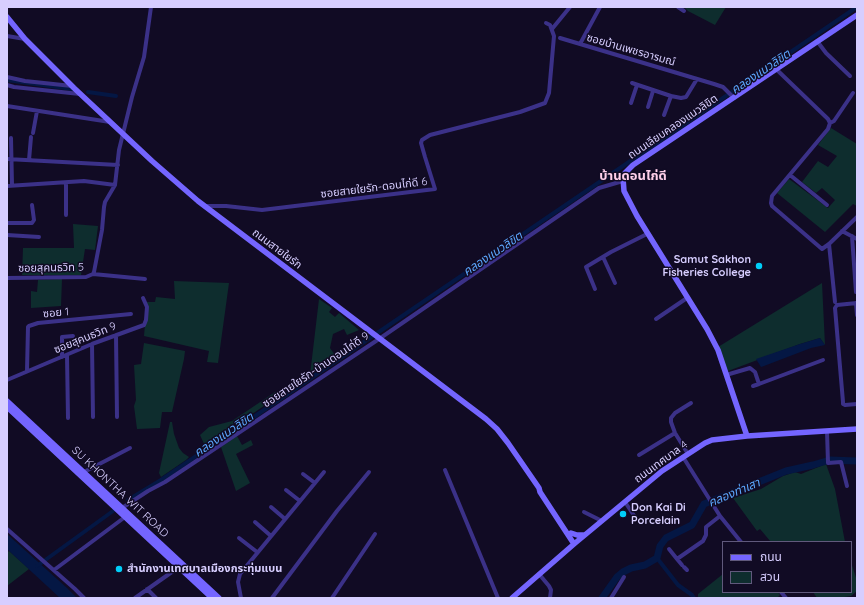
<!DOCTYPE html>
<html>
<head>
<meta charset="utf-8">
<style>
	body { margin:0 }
	#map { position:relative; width:864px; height:605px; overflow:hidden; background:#110b24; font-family:Quicksand,"Noto Sans Thai",sans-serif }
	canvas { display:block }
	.frame { position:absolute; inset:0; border:8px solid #d7ceff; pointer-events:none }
	.legend { position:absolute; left:722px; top:541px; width:130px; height:52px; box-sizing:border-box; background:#110b24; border:1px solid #60597c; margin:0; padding:5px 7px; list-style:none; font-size:12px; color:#d7ceff }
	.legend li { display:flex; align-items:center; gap:8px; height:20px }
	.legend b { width:20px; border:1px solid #60597c }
</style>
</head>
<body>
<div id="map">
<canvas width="864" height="605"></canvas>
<div class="frame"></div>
<ul class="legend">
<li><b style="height:5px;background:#7465ff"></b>ถนน</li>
<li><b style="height:11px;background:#0e2d2e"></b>สวน</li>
</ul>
</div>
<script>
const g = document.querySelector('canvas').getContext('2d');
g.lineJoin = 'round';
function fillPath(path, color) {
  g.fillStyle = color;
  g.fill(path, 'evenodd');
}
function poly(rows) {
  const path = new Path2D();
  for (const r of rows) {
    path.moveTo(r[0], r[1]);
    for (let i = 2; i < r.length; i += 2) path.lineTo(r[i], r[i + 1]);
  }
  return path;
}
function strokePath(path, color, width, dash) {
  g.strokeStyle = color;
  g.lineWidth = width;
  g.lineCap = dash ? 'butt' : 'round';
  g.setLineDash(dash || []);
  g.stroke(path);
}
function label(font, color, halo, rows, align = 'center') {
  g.font = font + ' Quicksand,"Noto Sans Thai",sans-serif';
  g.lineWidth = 3;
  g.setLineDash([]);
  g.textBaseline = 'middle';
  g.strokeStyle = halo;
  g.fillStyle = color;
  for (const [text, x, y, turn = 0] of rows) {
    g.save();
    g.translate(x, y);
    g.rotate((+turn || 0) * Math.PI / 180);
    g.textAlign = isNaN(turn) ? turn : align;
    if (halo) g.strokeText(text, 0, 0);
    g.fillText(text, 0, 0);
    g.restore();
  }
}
fillPath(poly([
	[684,7,726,7,715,25,688,11],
	[831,128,857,144,857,206,853,204,825,232,777,193,789,179,828,208,835,200,822,188,816,193,802,182,818,161,828,167,837,156,818,145],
	[73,224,98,226,95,250,85,249,81,275,22,275,23,248,74,248],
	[62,279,61,306,31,308,31,291,37,292,38,280],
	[174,281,229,283,218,363,207,362,209,351,144,336,147,302,155,302,156,297,175,299],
	[822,283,825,345,820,338,800,344,728,371,718,347],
	[319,299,332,308,329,312,335,317,339,313,359,330,347,335,344,329,333,334,330,348,337,358,310,375],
	[144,343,185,351,184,359,172,412,162,412,160,428,137,429,134,406,136,400,134,365,141,364],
	[275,392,280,395,205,446,200,435,209,427,232,421],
	[170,422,172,422,174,434,179,448,183,453,189,457,186,460,161,477,159,473],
	[237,436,242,445,251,440,253,445,236,454,250,483,236,491,221,447],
	[826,464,835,489,845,542,771,542,760,529,757,531,733,498,761,489,783,476,795,472,801,474],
	[9,551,29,569,7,586,7,559,8,557,7,553],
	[851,562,857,581,857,591,851,596,838,598,817,598,813,592,851,592],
	[723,574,723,592,778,592,780,595,777,598,698,598,698,594]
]), '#0e2d2e');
fillPath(poly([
	[820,338,825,345,811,348,764,366,761,367,756,359,800,344],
	[7,534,67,588,77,598,60,598,7,549]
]), '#041744');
strokePath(poly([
	[7,80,72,89],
	[88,92,116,96],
	[128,500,161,480,857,7],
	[657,558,678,585,692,595,694,598],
	[37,566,113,511]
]), '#041744', 4);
strokePath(poly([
	[602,598,617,577,623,572,631,568,645,565,657,558,660,546,666,538,692,525,704,504,786,471,813,465,830,460,857,461]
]), '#041744', 7);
strokePath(poly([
	[678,7,684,11],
	[552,29,570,7],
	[7,36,25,39],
	[560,38,714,84,723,87,734,98],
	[817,41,826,53,850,76],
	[580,44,600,7],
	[776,69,828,119,830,123,828,129,772,196,771,203,772,206,822,249,829,244,857,217],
	[7,77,25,81,72,86],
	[632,83,671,96,681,98,686,97,697,79],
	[7,85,14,87,80,94],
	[631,103,637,85],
	[7,106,110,122],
	[648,107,653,91],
	[664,115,671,96],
	[830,123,834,121,853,93],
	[33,133,37,111],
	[11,138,12,185],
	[7,159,118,165],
	[29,160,31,137],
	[790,175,827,205],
	[66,183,66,215],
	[7,186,84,181,115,185],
	[205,206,226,206,262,210,435,189,425,157,421,143,422,140,430,135,520,112,545,103,549,93,554,36,550,25,546,23],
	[7,223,32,223,34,220,32,205],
	[842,231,857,239],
	[7,235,39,237],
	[852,236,856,292],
	[829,244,835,302],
	[603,257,615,283],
	[93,274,145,279],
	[7,278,86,277,93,274,94,272,102,230,104,207,105,202,115,185,119,150,132,97,144,57,151,7],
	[595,289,586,267,611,252,647,234],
	[856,303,857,315],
	[857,303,837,305,835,308,843,402,843,404,845,405,857,404],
	[656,319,687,298],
	[116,335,117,417],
	[92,344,93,417],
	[67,355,68,418],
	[62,357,62,337,73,336],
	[27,371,28,327,29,326,38,323,131,314],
	[726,375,750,368,755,372,759,384,823,360],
	[7,380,92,344,144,325,146,320,147,307,143,298],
	[753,386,759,384],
	[827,431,828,463,841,462,847,486],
	[688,454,675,433,671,422,671,418,675,413,691,403],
	[639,455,675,433],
	[683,457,720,516,741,542],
	[445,470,498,598],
	[84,472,130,448],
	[303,474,315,483],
	[286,490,300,501],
	[625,502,635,517],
	[271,507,285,519],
	[122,508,148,491,165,482,379,339,599,188,623,181],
	[584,512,602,521],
	[255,522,271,536],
	[7,529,75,589,84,598],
	[239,538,257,552],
	[669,549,677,559,703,541,706,535,706,527,720,516],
	[677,559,682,565],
	[684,567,687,570],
	[54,570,125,517],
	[539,574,549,586,551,590,550,598],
	[147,589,156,598],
	[781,592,786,598],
	[135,598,179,567],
	[241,598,238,582,240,574,324,472],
	[272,598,337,511,369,472],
	[332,598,375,534],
	[611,598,624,577]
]), '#3b3188', 4);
strokePath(poly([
	[7,17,25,39,74,88,152,161,198,201,486,419,497,429,508,443,539,488,540,492,574,544],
	[7,401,219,598],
	[7,407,212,598],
	[747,436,718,350,707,329,637,216,624,191,623,178,625,173,633,165,857,15],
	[571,533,577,535,584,535],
	[512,598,574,544,662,471,705,443,712,440,747,436,857,429]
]), '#7465ff', 5.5);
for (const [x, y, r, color] of [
	[759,266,4,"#00cef9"],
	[623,514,4,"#00cef9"],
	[119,569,4,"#00cef9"]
]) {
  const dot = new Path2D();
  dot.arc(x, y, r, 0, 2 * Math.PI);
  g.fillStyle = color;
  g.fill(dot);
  strokePath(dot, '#110b24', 1.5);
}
label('11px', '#d7ceff', '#110b24', [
	["ซอยบ้านเพชรอารมณ์",631,50,16],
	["ถนนเลียบคลองแนวลิขิต",673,127,-34],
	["ซอยสายใยรัก-ดอนไก่ดี 6",374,188,-7],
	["ถนนสายใยรัก",277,249,37],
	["ซอยสุคนธวิท 5",51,268,-1],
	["ซอย 1",56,313,-5],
	["ซอยสุคนธวิท 9",85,338,-22],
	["ซอยสายใยรัก-บ้านดอนไก่ดี 9",316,370,-34],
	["ถนนเทศบาล 4",661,462,-36],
	["SU KHONTHA WIT ROAD",120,492,43]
]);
label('bold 11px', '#d7ceff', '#110b24', [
	["Samut Sakhon",751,260,"right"],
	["Fisheries College",751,273,"right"],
	["Don Kai Di",631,508],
	["Porcelain",631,521],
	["สำนักงานเทศบาลเมืองกระทุ่มแบน",127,569]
], 'left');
label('italic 12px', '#5ca8ff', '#110b24', [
	["คลองแนวลิขิต",761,72,-34],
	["คลองแนวลิขิต",493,254,-34],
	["คลองแนวลิขิต",224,435,-34],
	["คลองท่าเสา",734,493,-23]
]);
label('bold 13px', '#ffd0ea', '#110b24', [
	["บ้านดอนไก่ดี",633,176]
]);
</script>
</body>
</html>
